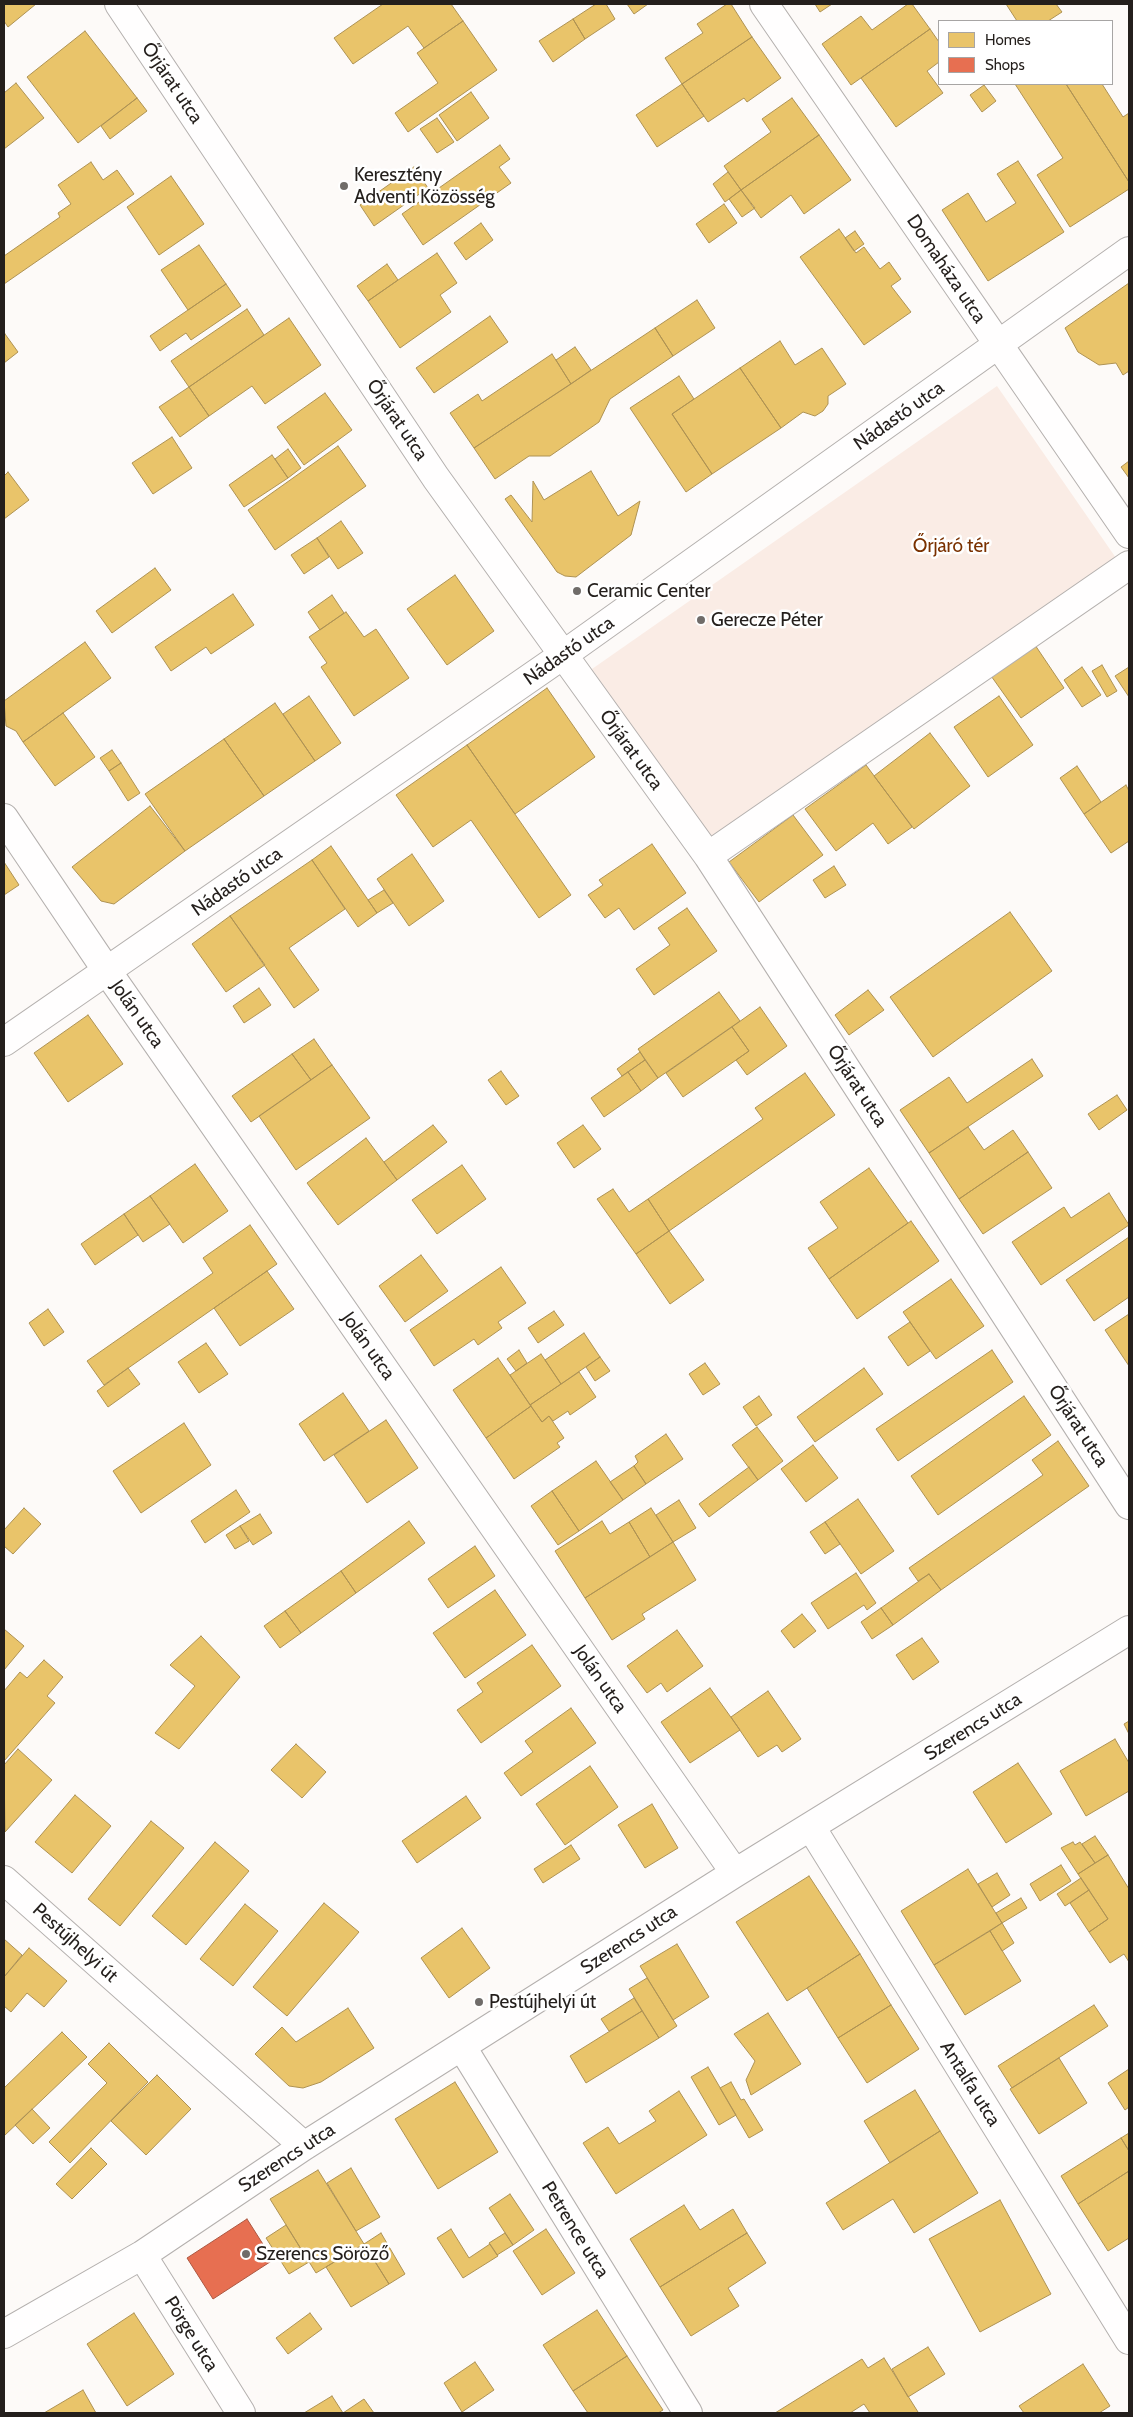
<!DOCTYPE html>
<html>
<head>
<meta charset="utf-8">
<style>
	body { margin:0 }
	#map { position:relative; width:1133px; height:2417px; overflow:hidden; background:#fdfaf8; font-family:Cabin,sans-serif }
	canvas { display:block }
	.frame { position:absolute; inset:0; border:5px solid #241f1c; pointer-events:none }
	.legend { position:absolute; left:938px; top:20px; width:175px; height:65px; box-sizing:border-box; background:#fff; border:1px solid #a7a5a4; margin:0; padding:6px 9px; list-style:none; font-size:15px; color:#241f1c }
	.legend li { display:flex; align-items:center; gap:10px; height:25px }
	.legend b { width:25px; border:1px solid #a7a5a4 }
</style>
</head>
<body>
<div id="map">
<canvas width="1133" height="2417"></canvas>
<div class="frame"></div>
<ul class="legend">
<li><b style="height:14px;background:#e9c46a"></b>Homes</li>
<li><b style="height:14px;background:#e76f51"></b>Shops</li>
</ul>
</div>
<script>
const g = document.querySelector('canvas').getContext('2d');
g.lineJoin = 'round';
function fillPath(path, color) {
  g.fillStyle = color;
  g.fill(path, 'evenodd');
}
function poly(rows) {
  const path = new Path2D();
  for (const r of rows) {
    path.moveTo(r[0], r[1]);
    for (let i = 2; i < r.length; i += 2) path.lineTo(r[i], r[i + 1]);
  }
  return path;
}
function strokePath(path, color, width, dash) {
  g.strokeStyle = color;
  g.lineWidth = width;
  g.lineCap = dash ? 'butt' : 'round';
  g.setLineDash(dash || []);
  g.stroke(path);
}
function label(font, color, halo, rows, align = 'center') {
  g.font = font + ' Cabin,sans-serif';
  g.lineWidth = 5;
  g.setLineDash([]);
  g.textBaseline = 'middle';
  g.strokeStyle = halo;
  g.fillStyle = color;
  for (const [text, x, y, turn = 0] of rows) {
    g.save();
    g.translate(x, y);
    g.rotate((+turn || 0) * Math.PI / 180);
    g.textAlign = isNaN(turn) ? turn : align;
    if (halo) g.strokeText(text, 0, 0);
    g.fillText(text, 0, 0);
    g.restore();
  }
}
fillPath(poly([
	[997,386,1116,558,710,839,592,669]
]), '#faece5');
const homes = poly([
	[4,4,36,4,8,27,4,21,4,4],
	[383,4,451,4,463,21,424,48,408,26,353,64,334,38,383,4],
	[596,4,606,4,615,19,585,39,573,19,596,4],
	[627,4,648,4,634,14,627,4],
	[727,4,731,4,752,37,682,84,665,58,703,33,697,24,727,4],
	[815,4,832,4,820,12,815,4],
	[908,4,912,4,930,29,851,85,822,44,861,16,872,30,908,4],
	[1006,4,1056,4,1062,12,1048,21,1017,21,1006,4],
	[573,19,585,39,553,62,539,41,573,19],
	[463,21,497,70,408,132,395,113,438,83,417,53,463,21],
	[930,29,939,42,939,62,927,71,943,93,896,127,861,78,930,29],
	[85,31,137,98,78,143,27,77,85,31],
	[752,37,781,78,747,102,744,98,708,122,682,84,752,37],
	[16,83,44,118,4,149,4,93,16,83],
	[682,84,704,116,657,147,636,115,682,84],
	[1015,84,1066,84,1129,182,1129,189,1070,227,1037,175,1063,158,1015,84],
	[1066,84,1102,84,1123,117,1129,113,1129,182,1066,84],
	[984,85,996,101,982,112,970,95,984,85],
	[471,92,489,118,457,141,439,115,471,92],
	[137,98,147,111,110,139,101,126,137,98],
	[792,98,819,135,741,190,724,166,771,132,762,119,792,98],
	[437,118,454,142,437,153,420,129,437,118],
	[819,135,851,180,804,214,791,195,761,218,741,190,819,135],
	[500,145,510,159,499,167,511,183,423,245,402,214,500,145],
	[1018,161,1064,232,988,281,942,210,968,193,986,222,1016,203,997,174,1018,161],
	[91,162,103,180,117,170,134,194,4,284,4,256,60,217,58,213,71,204,58,185,91,162],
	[414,167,428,188,374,226,360,205,414,167],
	[728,172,741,190,725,202,713,184,728,172],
	[171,176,204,224,159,255,127,207,171,176],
	[741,190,755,208,742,217,729,199,741,190],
	[724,204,737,223,709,243,696,224,724,204],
	[481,223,493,240,466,260,454,243,481,223],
	[839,229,856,253,864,247,880,269,889,262,901,279,891,286,911,312,864,345,800,257,839,229],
	[855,231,864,244,854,251,845,238,855,231],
	[199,245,226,284,188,310,161,270,199,245],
	[437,253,457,283,440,295,451,312,400,348,368,301,437,253],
	[387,264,398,280,368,301,357,286,387,264],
	[1129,283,1129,371,1123,375,1116,363,1099,365,1078,352,1065,328,1129,283],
	[226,284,241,306,191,340,186,333,160,351,150,336,226,284],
	[697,300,715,328,673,356,655,328,697,300],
	[247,309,264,335,189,387,171,361,247,309],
	[490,316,508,342,434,393,416,368,490,316],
	[289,318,321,365,265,404,252,386,209,416,189,387,289,318],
	[655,328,673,356,610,399,599,422,550,456,529,456,495,479,474,448,655,328],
	[5,334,18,352,4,363,4,335,5,334],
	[780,341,795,365,822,348,846,384,828,396,828,404,823,411,815,416,803,412,781,428,740,368,780,341],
	[575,347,591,370,571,384,556,360,575,347],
	[552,354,571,384,474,448,450,413,478,394,482,401,552,354],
	[740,368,781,428,712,474,672,414,740,368],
	[679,376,694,399,672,414,712,474,686,492,630,408,679,376],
	[189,387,209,416,180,437,159,407,189,387],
	[325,393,352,430,304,465,277,427,325,393],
	[172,437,192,468,153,494,132,463,172,437],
	[338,446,366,486,275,550,248,510,338,446],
	[288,449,301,468,288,478,275,459,288,449],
	[272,455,288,478,244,507,229,485,272,455],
	[1129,461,1129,478,1121,467,1129,461],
	[591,471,618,516,640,501,631,535,576,577,565,576,557,572,505,499,511,495,532,522,533,481,544,500,591,471],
	[8,472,29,500,4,519,4,476,8,472],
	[341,521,363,553,338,569,317,538,341,521],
	[317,538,329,557,304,574,291,555,317,538],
	[155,568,171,590,112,633,96,611,155,568],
	[455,575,494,631,447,665,407,609,455,575],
	[233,594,254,625,211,654,206,647,171,671,155,647,233,594],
	[332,595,344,613,320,630,308,612,332,595],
	[346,612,364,637,376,629,409,678,354,716,321,667,327,663,309,637,346,612],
	[85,642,111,678,23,742,16,731,6,726,4,701,85,642],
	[1033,642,1064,688,1021,718,989,673,1033,642],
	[1102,665,1117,691,1107,697,1092,671,1102,665],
	[1082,667,1101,695,1082,707,1064,680,1082,667],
	[1129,667,1129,697,1115,676,1129,667],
	[547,688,595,757,515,814,467,745,547,688],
	[309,696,341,743,315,761,283,714,309,696],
	[999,696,1033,745,988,777,954,727,999,696],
	[275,703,315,761,264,796,224,739,275,703],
	[63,713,95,757,55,786,23,742,63,713],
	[930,733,970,786,914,829,874,776,930,733],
	[224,739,264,796,185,851,145,794,224,739],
	[467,745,571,895,539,918,471,820,433,847,396,795,467,745],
	[112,750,121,763,109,771,100,758,112,750],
	[121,763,140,793,128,801,109,771,121,763],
	[866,765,912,827,888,844,873,823,836,851,805,809,866,765],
	[1077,766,1101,802,1084,814,1060,778,1077,766],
	[1126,785,1129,791,1129,841,1111,853,1084,814,1126,785],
	[150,806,185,851,114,904,101,901,72,867,150,806],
	[793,815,823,855,759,902,729,862,793,815],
	[652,844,686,893,634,930,619,908,605,918,588,895,603,885,599,880,652,844],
	[331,846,377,913,358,927,312,860,331,846],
	[412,854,444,901,409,926,377,879,412,854],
	[312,860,345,909,289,948,319,990,294,1008,230,916,312,860],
	[4,862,19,885,4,895,4,862],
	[834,866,846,885,825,898,813,880,834,866],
	[384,890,393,903,377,913,368,900,384,890],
	[687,908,717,951,654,995,636,969,670,945,658,928,687,908],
	[1010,912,1052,971,933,1057,890,997,1010,912],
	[230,916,265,965,226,992,192,944,230,916],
	[259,988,271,1005,244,1023,233,1006,259,988],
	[868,990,884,1010,849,1035,835,1015,868,990],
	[719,992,740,1021,658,1078,638,1049,719,992],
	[760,1007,787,1046,747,1075,736,1060,749,1051,732,1027,760,1007],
	[88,1015,123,1064,68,1102,34,1053,88,1015],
	[732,1027,749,1051,683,1097,666,1073,732,1027],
	[314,1039,332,1065,311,1080,292,1054,314,1039],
	[640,1052,645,1060,622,1076,617,1069,640,1052],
	[292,1054,311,1080,251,1122,232,1096,292,1054],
	[1032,1059,1043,1076,929,1153,900,1110,949,1077,967,1103,1032,1059],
	[645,1060,658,1078,641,1091,628,1072,645,1060],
	[332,1065,370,1118,296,1170,259,1116,332,1065],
	[501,1071,519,1096,506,1105,488,1080,501,1071],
	[628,1072,641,1091,604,1117,591,1098,628,1072],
	[805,1073,835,1115,669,1231,648,1199,763,1119,755,1108,805,1073],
	[1117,1095,1127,1110,1099,1130,1088,1114,1117,1095],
	[433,1125,447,1142,397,1180,384,1162,433,1125],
	[583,1125,601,1149,574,1168,557,1143,583,1125],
	[968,1127,984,1150,1013,1130,1028,1152,959,1199,929,1153,968,1127],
	[366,1138,397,1180,338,1225,307,1183,366,1138],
	[1028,1152,1052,1188,983,1234,959,1199,1028,1152],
	[195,1164,228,1211,183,1243,150,1196,195,1164],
	[462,1165,486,1199,437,1234,412,1200,462,1165],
	[869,1168,908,1223,829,1279,808,1248,838,1228,820,1202,869,1168],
	[613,1189,629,1212,648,1199,669,1231,636,1254,597,1199,613,1189],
	[1109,1193,1129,1225,1041,1285,1012,1242,1064,1207,1071,1218,1109,1193],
	[150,1196,170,1224,143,1242,124,1214,150,1196],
	[124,1214,138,1235,95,1265,81,1244,124,1214],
	[911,1221,939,1261,857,1319,829,1279,911,1221],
	[250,1225,277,1264,104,1385,87,1361,213,1273,203,1258,250,1225],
	[669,1231,704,1280,670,1304,636,1254,669,1231],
	[1129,1237,1129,1297,1094,1321,1066,1280,1129,1237],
	[421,1255,448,1291,405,1322,379,1286,421,1255],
	[501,1267,526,1303,498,1322,502,1328,478,1345,474,1339,434,1366,410,1330,501,1267],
	[267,1271,294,1309,240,1346,214,1308,267,1271],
	[951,1279,984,1326,936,1359,903,1312,951,1279],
	[48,1309,64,1332,44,1346,29,1323,48,1309],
	[554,1311,564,1325,538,1343,528,1328,554,1311],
	[1129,1314,1129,1366,1105,1330,1129,1314],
	[910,1322,930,1351,908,1366,888,1337,910,1322],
	[584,1333,600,1357,561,1384,545,1360,584,1333],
	[206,1343,228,1374,199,1393,178,1362,206,1343],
	[519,1350,527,1363,516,1371,507,1359,519,1350],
	[992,1350,1013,1382,898,1461,876,1429,992,1350],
	[541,1354,561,1384,530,1405,510,1375,541,1354],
	[600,1357,610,1371,595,1381,586,1367,600,1357],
	[498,1358,531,1406,486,1438,453,1390,498,1358],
	[705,1363,720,1384,703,1395,689,1374,705,1363],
	[128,1368,140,1384,108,1407,97,1391,128,1368],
	[864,1368,883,1394,815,1442,797,1417,864,1368],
	[579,1372,596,1397,570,1415,568,1411,553,1421,549,1416,542,1422,530,1405,579,1372],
	[343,1393,369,1431,324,1461,299,1424,343,1393],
	[759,1396,772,1415,756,1426,743,1407,759,1396],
	[1024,1396,1051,1435,938,1515,911,1476,1024,1396],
	[531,1406,542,1422,549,1416,564,1438,557,1443,560,1447,514,1479,486,1438,531,1406],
	[386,1420,418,1468,367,1503,334,1455,386,1420],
	[184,1423,211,1465,141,1513,113,1471,184,1423],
	[757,1427,783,1461,758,1480,732,1445,757,1427],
	[666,1434,683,1459,646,1484,634,1466,638,1462,635,1456,666,1434],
	[1058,1441,1089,1486,941,1590,929,1574,918,1581,909,1568,1043,1475,1032,1460,1058,1441],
	[813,1445,838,1478,806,1502,781,1469,813,1445],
	[596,1461,623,1500,579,1531,552,1491,596,1461],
	[634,1466,646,1484,623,1500,610,1482,634,1466],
	[749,1467,758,1480,709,1517,699,1504,749,1467],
	[236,1490,250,1512,205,1543,191,1521,236,1490],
	[552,1491,579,1531,558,1545,531,1506,552,1491],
	[858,1499,894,1551,861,1574,825,1522,858,1499],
	[679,1500,696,1528,673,1542,656,1515,679,1500],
	[24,1508,41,1524,13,1554,4,1546,4,1530,24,1508],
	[651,1508,673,1542,650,1557,629,1522,651,1508],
	[260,1514,272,1533,253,1545,240,1526,260,1514],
	[409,1521,425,1543,356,1593,341,1571,409,1521],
	[602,1521,610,1534,629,1522,650,1557,585,1598,555,1551,602,1521],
	[825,1522,840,1544,825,1554,810,1532,825,1522],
	[240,1526,249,1541,235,1549,226,1535,240,1526],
	[673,1542,696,1580,642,1614,645,1619,612,1640,585,1598,673,1542],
	[475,1546,495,1576,448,1608,428,1579,475,1546],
	[341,1571,356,1593,301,1633,285,1611,341,1571],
	[856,1573,876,1603,867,1610,864,1605,828,1629,811,1603,856,1573],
	[929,1574,941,1590,893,1625,881,1608,929,1574],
	[495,1590,526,1635,465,1678,433,1633,495,1590],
	[881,1608,893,1625,872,1639,861,1622,881,1608],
	[285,1611,301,1633,280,1648,264,1626,285,1611],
	[802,1614,816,1631,794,1648,781,1631,802,1614],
	[4,1629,24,1646,4,1670,4,1629],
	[677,1630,703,1666,667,1692,661,1683,647,1693,627,1666,677,1630],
	[201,1636,240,1677,179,1749,155,1733,195,1686,170,1665,201,1636],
	[922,1638,939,1662,913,1680,896,1655,922,1638],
	[532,1645,561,1686,481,1743,457,1710,483,1692,477,1683,532,1645],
	[44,1660,63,1677,47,1696,55,1703,4,1761,4,1691,20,1672,27,1678,44,1660],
	[710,1688,740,1730,690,1763,661,1722,710,1688],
	[768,1691,801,1739,782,1752,777,1745,758,1757,731,1717,768,1691],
	[571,1708,596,1743,521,1796,504,1773,533,1752,525,1741,571,1708],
	[1129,1721,1129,1734,1124,1724,1129,1721],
	[1115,1739,1129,1763,1129,1791,1086,1816,1060,1771,1115,1739],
	[296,1744,326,1772,302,1798,271,1770,296,1744],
	[18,1749,52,1780,5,1832,4,1765,18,1749],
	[1018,1763,1052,1814,1006,1843,973,1792,1018,1763],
	[590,1766,618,1807,565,1845,536,1804,590,1766],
	[75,1795,111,1826,72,1873,35,1842,75,1795],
	[466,1796,481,1818,417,1863,402,1841,466,1796],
	[652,1804,678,1848,645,1868,618,1825,652,1804],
	[151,1821,184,1848,120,1926,88,1899,151,1821],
	[1095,1836,1108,1855,1095,1863,1082,1844,1095,1836],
	[215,1842,249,1871,186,1945,152,1916,215,1842],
	[1073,1842,1075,1845,1080,1842,1095,1863,1078,1874,1061,1848,1073,1842],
	[571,1845,580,1859,543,1883,534,1869,571,1845],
	[1108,1855,1129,1889,1129,1962,1124,1954,1110,1963,1089,1932,1108,1919,1078,1874,1108,1855],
	[1061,1865,1071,1881,1040,1901,1030,1884,1061,1865],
	[968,1869,1002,1923,934,1965,901,1911,968,1869],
	[997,1873,1010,1895,992,1907,978,1884,997,1873],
	[809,1876,860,1954,787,2001,736,1922,809,1876],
	[1081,1878,1089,1890,1065,1906,1057,1894,1081,1878],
	[1089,1890,1108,1919,1089,1932,1070,1903,1089,1890],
	[1021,1898,1027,1908,1002,1923,996,1913,1021,1898],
	[324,1903,359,1932,287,2016,253,1987,324,1903],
	[245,1904,278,1931,233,1986,200,1959,245,1904],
	[1002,1923,1014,1943,1002,1951,990,1931,1002,1923],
	[462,1928,490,1968,449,1998,421,1958,462,1928],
	[990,1931,1021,1981,965,2015,934,1965,990,1931],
	[4,1939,22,1955,4,1977,4,1939],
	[677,1944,709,1997,673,2020,640,1966,677,1944],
	[29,1948,67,1981,44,2007,27,1993,11,2012,4,2006,4,1977,29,1948],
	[860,1954,891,2005,838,2038,807,1988,860,1954],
	[647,1978,677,2026,659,2038,629,1989,647,1978],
	[634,1998,642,2011,609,2031,601,2019,634,1998],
	[891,2005,919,2049,867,2083,838,2038,891,2005],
	[1094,2005,1108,2026,1012,2088,998,2066,1094,2005],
	[348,2008,374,2048,321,2082,303,2088,289,2086,255,2054,282,2027,296,2042,348,2008],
	[642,2011,659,2038,586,2083,570,2056,642,2011],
	[768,2013,801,2064,751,2095,746,2080,755,2061,734,2034,768,2013],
	[62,2032,87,2057,4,2136,4,2088,62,2032],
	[109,2043,148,2082,70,2163,49,2142,107,2083,88,2064,109,2043],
	[1059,2058,1087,2103,1039,2134,1010,2089,1059,2058],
	[708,2067,736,2115,719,2125,691,2077,708,2067],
	[1129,2069,1129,2107,1125,2110,1108,2083,1129,2069],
	[157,2075,191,2109,146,2155,111,2121,157,2075],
	[455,2082,498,2152,438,2189,395,2119,455,2082],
	[731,2082,741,2100,744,2099,763,2130,749,2138,720,2088,731,2082],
	[915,2090,940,2131,890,2163,864,2121,915,2090],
	[679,2091,707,2135,616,2194,583,2143,608,2127,619,2144,656,2121,649,2111,679,2091],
	[32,2109,50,2128,33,2144,15,2125,32,2109],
	[940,2131,978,2193,914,2233,893,2199,843,2230,826,2203,940,2131],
	[1129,2133,1129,2151,1121,2138,1129,2133],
	[1121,2138,1129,2151,1129,2171,1078,2204,1061,2176,1121,2138],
	[91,2148,107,2164,72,2199,56,2184,91,2148],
	[351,2168,380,2217,356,2231,327,2183,351,2168],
	[318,2170,364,2244,316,2273,270,2199,318,2170],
	[1129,2171,1129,2238,1108,2251,1078,2204,1129,2171],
	[510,2194,534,2230,513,2245,489,2208,510,2194],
	[1000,2200,1051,2294,980,2332,929,2239,1000,2200],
	[684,2205,700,2230,733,2209,747,2233,660,2287,630,2239,684,2205],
	[286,2225,309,2262,289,2274,266,2238,286,2225],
	[451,2229,469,2258,490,2244,498,2256,463,2278,437,2238,451,2229],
	[546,2229,575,2273,542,2295,513,2251,546,2229],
	[381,2233,405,2274,389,2284,364,2244,381,2233],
	[505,2233,513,2245,497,2255,489,2243,505,2233],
	[747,2233,766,2263,728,2288,739,2306,691,2336,660,2287,747,2233],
	[364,2244,389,2284,351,2307,326,2267,364,2244],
	[597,2310,627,2356,573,2391,543,2345,597,2310],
	[134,2313,174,2374,127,2406,87,2344,134,2313],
	[310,2313,322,2329,288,2354,276,2338,310,2313],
	[928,2347,945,2374,908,2397,892,2369,928,2347],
	[627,2356,663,2410,658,2413,588,2413,573,2391,627,2356],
	[884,2358,918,2412,916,2413,870,2413,864,2404,850,2413,775,2413,862,2359,868,2368,884,2358],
	[475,2362,494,2390,462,2412,444,2383,475,2362],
	[1083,2364,1110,2406,1099,2413,1024,2413,1019,2406,1083,2364],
	[83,2390,96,2413,44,2413,83,2390],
	[332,2396,343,2413,364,2399,374,2413,304,2413,332,2396]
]);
fillPath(homes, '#e9c46a');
strokePath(homes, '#ae9253', 1);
const shops = poly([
	[247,2219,273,2260,213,2299,187,2258,247,2219]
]);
fillPath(shops, '#e76f51');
strokePath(shops, '#ac5741', 1);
const minor = poly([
	[119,4,436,478,708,856,1129,1505],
	[764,4,1129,534],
	[4,818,107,971,735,1873],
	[708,856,1129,565],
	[4,1042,563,655,1129,251],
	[811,1827,1129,2340],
	[4,1880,304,2146],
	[462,2047,688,2413],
	[142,2255,241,2413],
	[4,2334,142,2255,304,2146,735,1873,1129,1630]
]);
strokePath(minor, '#b4b0ae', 30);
strokePath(minor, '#fffefe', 28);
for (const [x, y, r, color] of [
	[344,186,5,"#706c69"],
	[577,591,5,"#706c69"],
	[701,620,5,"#706c69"],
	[479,2002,5,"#706c69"],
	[246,2254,5,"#706c69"]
]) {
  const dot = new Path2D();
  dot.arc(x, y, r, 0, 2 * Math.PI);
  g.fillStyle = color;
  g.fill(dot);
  strokePath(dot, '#fff', 2);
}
label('19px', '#241f1c', '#fff', [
	["Őrjárat utca",172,83,56],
	["Domaháza utca",946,269,56],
	["Nádastó utca",899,416,-35],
	["Őrjárat utca",397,420,56],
	["Nádastó utca",569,651,-35],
	["Őrjárat utca",631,750,54],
	["Nádastó utca",237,882,-35],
	["Jolán utca",137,1014,55],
	["Őrjárat utca",857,1086,57],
	["Jolán utca",368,1346,55],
	["Őrjárat utca",1078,1426,57],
	["Jolán utca",600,1679,55],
	["Szerencs utca",973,1727,-32],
	["Szerencs utca",629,1940,-33],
	["Pestújhelyi út",75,1943,42],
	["Antalfa utca",970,2084,58],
	["Szerencs utca",287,2158,-33],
	["Petrence utca",575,2230,58],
	["Pörge utca",191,2334,58]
]);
label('19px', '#241f1c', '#fff', [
	["Keresztény",354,175],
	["Adventi Közösség",354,197],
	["Ceramic Center",587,591],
	["Gerecze Péter",711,620],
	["Pestújhelyi út",489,2002],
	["Szerencs Söröző",256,2254]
], 'left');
label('19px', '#7a3100', '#fff', [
	["Őrjáró tér",951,546]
]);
</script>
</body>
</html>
